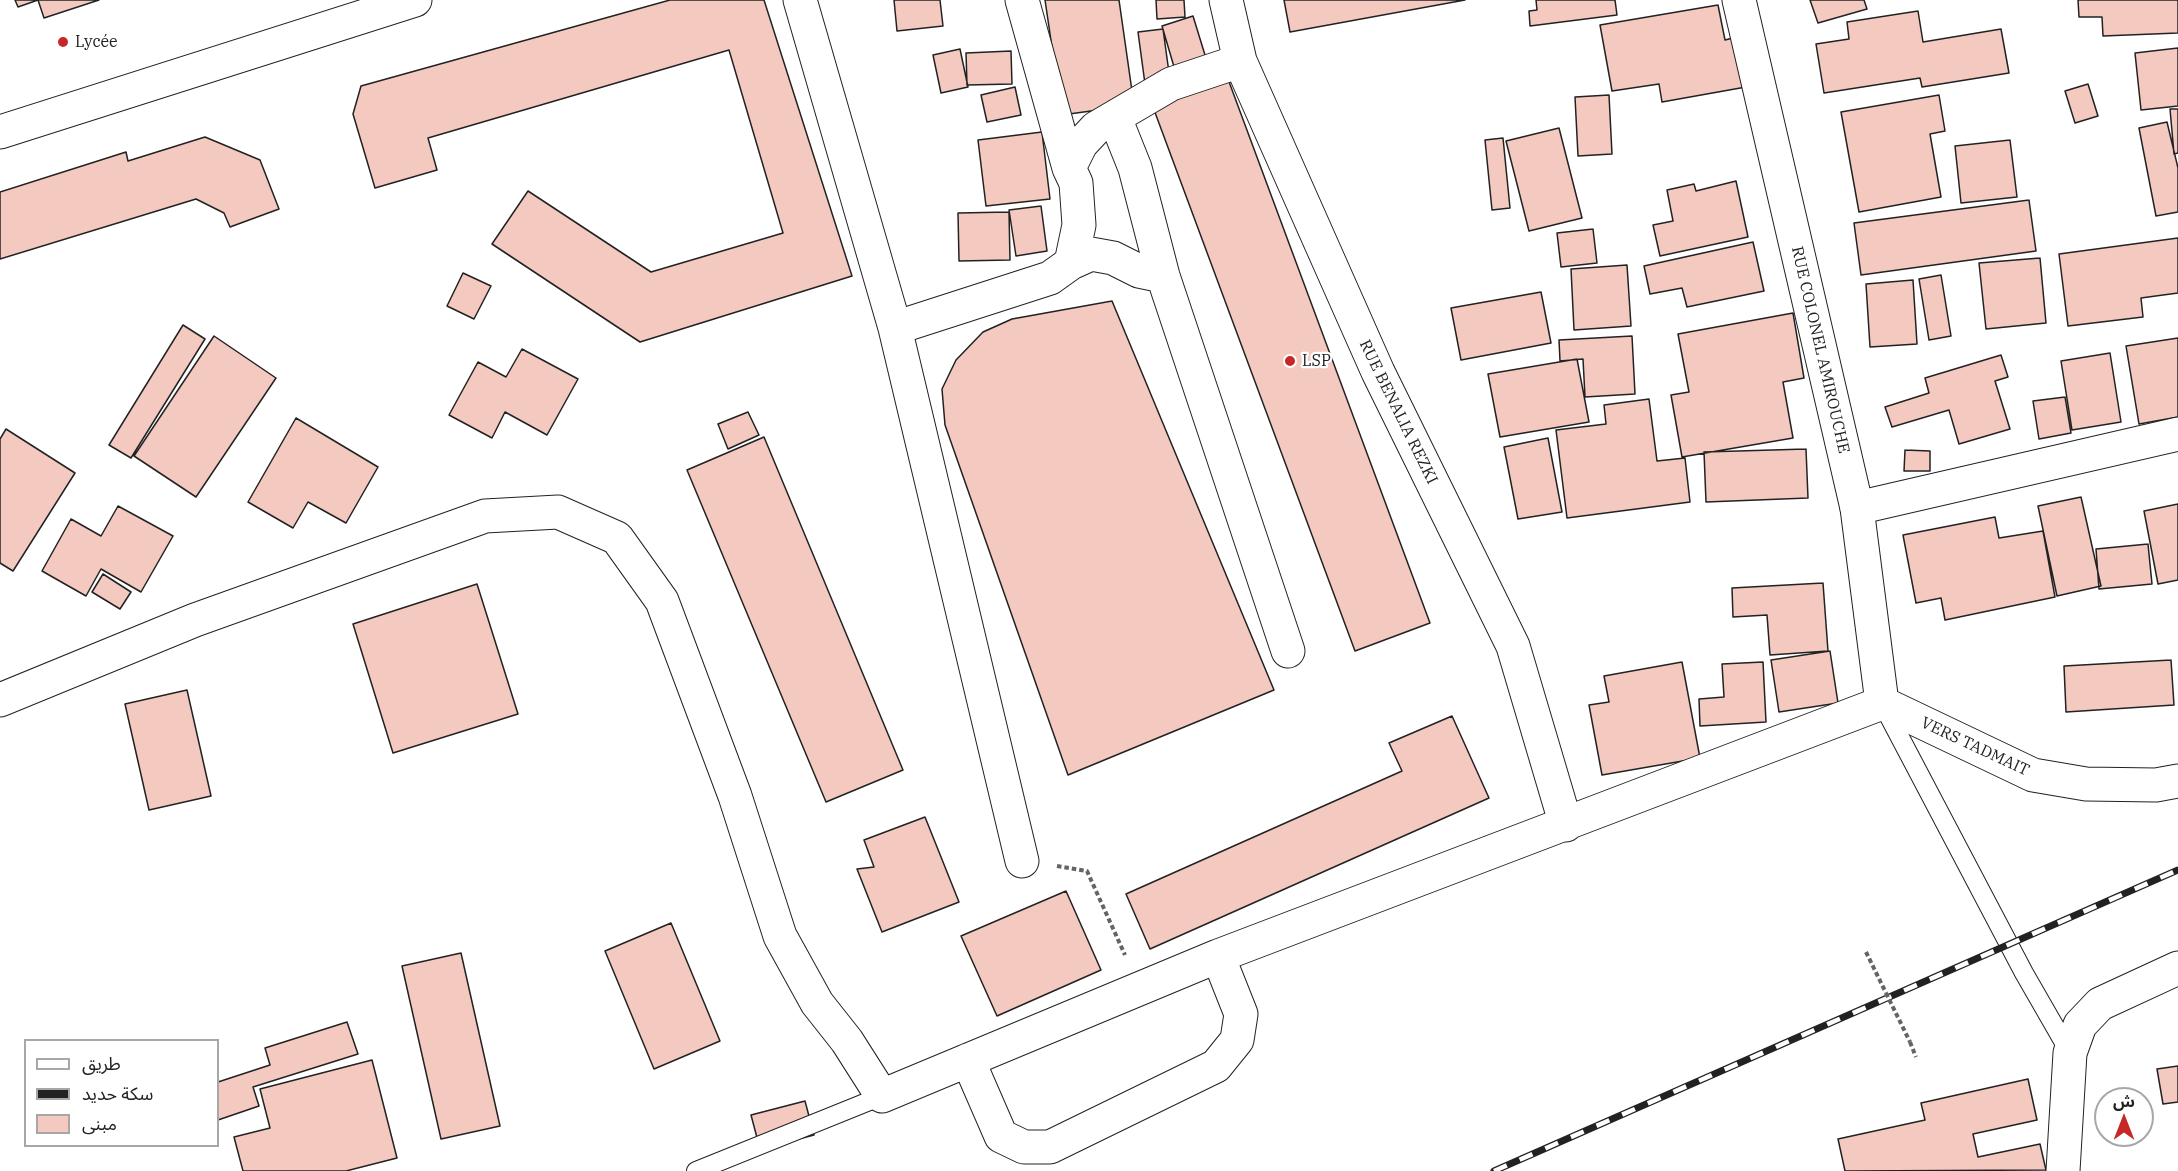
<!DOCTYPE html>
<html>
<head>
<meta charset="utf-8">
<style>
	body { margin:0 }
	#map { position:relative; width:2178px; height:1171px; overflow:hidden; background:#fff; font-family:"IBM Plex Serif","Noto Sans Arabic",serif }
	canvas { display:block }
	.legend { position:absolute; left:24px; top:1039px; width:195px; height:108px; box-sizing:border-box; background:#fff; border:2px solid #a7a7a7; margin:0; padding:8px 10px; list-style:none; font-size:18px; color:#222 }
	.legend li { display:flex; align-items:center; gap:12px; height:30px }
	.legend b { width:30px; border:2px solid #a7a7a7 }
	.north { position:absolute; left:2094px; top:1087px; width:60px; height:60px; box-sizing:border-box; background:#fff; border:2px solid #a7a7a7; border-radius:50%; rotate:0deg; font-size:16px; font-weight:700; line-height:24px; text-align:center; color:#222 }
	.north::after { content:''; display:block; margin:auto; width:21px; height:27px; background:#c62828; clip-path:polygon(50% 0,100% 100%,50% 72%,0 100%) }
</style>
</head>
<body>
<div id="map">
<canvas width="2178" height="1171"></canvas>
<ul class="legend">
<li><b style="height:8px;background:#fff"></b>طريق</li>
<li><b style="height:8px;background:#222"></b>سكة حديد</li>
<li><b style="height:16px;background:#f3c9c0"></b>مبنى</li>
</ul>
<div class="north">ش</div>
</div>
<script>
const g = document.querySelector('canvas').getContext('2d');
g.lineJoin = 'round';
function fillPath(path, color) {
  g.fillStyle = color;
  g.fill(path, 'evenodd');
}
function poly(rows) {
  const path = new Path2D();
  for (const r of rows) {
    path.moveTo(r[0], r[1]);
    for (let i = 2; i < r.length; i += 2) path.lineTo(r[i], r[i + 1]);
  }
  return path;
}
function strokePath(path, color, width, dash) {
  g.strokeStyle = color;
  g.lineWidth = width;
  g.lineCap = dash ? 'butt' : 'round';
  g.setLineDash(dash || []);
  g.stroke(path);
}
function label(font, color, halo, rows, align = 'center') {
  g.font = font + ' "IBM Plex Serif",serif';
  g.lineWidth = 4.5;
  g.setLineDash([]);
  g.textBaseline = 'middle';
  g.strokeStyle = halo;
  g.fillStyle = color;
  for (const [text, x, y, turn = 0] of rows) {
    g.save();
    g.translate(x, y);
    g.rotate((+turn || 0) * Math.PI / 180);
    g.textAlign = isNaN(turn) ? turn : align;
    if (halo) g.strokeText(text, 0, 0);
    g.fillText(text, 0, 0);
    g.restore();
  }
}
const building = poly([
	[15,0,99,0,44,18,38,0,18,7,15,0],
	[670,0,764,0,852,276,640,342,492,244,528,191,651,272,783,233,729,50,428,138,437,170,375,188,353,114,361,86,670,0],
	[894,0,940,0,943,26,897,31,894,0],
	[1045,0,1119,0,1134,105,1062,115,1045,0],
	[1156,0,1184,0,1185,17,1157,19,1156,0],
	[1284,0,1465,0,1290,32,1284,0],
	[1536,0,1615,0,1617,15,1530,26,1529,11,1537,10,1536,0],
	[1810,0,1864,0,1867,9,1818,23,1810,0],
	[2078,0,2178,0,2178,33,2103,36,2102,17,2079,17,2078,0],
	[1718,5,1725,40,1737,37,1746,87,1662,102,1659,84,1612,91,1600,25,1718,5],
	[1918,11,1923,42,2001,29,2009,73,1922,87,1920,78,1824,93,1816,44,1849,39,1847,22,1918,11],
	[1193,16,1209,68,1177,77,1162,26,1193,16],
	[1163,29,1170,80,1145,84,1138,32,1163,29],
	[2178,48,2178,106,2141,110,2135,53,2178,48],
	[960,49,968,87,941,93,933,55,960,49],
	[1011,51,1012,84,967,85,966,53,1011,51],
	[1225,71,1430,623,1355,651,1150,99,1225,71],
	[2088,84,2098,116,2075,123,2065,91,2088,84],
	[1015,87,1021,115,987,122,981,95,1015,87],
	[1609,95,1612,154,1578,156,1575,97,1609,95],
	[1939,95,1945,131,1930,134,1941,197,1859,212,1841,112,1939,95],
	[2170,109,2178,109,2178,153,2174,154,2170,109],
	[2167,122,2178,168,2178,212,2156,216,2139,128,2167,122],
	[1559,128,1582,218,1529,231,1506,141,1559,128],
	[1042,132,1050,199,986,206,978,140,1042,132],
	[205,137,260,160,279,209,230,227,224,213,196,199,0,259,0,192,126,152,128,161,205,137],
	[1503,138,1510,208,1492,210,1485,140,1503,138],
	[2010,140,2017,197,1961,203,1955,146,2010,140],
	[1736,181,1748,237,1660,256,1653,225,1673,221,1667,190,1694,184,1696,191,1736,181],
	[2029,200,2036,251,1861,275,1854,223,2029,200],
	[1041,206,1047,251,1016,256,1009,210,1041,206],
	[1009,212,1010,260,959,261,958,213,1009,212],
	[1593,229,1597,263,1561,267,1557,233,1593,229],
	[2178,238,2178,293,2141,298,2143,317,2068,326,2059,254,2178,238],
	[1753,242,1764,291,1687,307,1682,288,1650,294,1644,266,1753,242],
	[2040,258,2046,323,1986,329,1979,263,2040,258],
	[1627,265,1631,326,1574,330,1571,269,1627,265],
	[463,273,491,286,474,319,447,306,463,273],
	[1941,275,1951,336,1929,340,1919,279,1941,275],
	[1913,280,1917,344,1870,347,1866,284,1913,280],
	[1541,292,1551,343,1461,360,1451,308,1541,292],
	[1112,301,1274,690,1068,775,945,425,942,389,956,360,983,332,1012,319,1112,301],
	[1793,313,1804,378,1783,382,1793,438,1682,457,1671,395,1689,392,1678,334,1793,313],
	[183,325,205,339,131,458,109,445,183,325],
	[214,336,276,378,196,497,134,456,214,336],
	[1632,336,1635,394,1585,397,1583,359,1560,361,1559,340,1632,336],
	[2178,338,2178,417,2139,424,2126,346,2178,338],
	[522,349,578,379,547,435,505,412,492,438,449,415,478,362,506,377,522,349],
	[2110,353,2121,422,2072,430,2061,361,2110,353],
	[2001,355,2008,377,1995,381,2010,429,1959,444,1949,410,1892,427,1885,407,1929,393,1925,378,2001,355],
	[1577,359,1589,422,1500,437,1488,374,1577,359],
	[2065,397,2071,433,2039,439,2033,401,2065,397],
	[1649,399,1657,461,1685,458,1690,502,1567,518,1556,430,1606,424,1604,405,1649,399],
	[748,412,759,435,728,449,718,424,748,412],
	[296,418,378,467,346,523,308,502,293,528,248,502,296,418],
	[6,429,75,473,13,571,0,563,0,439,6,429],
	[764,437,903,770,826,802,687,470,764,437],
	[1548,438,1562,512,1518,519,1504,447,1548,438],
	[1806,449,1808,498,1706,502,1704,452,1806,449],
	[1905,450,1930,451,1930,471,1904,471,1905,450],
	[2081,497,2101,586,2057,596,2038,506,2081,497],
	[2178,504,2178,580,2158,584,2144,511,2178,504],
	[118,506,173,536,141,592,101,569,86,596,42,571,71,519,101,536,118,506],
	[1995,517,1999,538,2043,531,2055,597,1945,620,1941,598,1916,603,1903,535,1995,517],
	[2148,544,2152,584,2099,589,2096,549,2148,544],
	[103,574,131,592,120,609,92,592,103,574],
	[1823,583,1828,651,1770,655,1767,615,1733,617,1732,588,1823,583],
	[477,584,518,714,393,753,353,624,477,584],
	[1830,651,1838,703,1779,712,1771,660,1830,651],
	[2171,660,2174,705,2066,712,2064,666,2171,660],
	[1682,662,1700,758,1602,775,1589,705,1609,702,1604,676,1682,662],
	[1763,662,1766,722,1700,726,1699,699,1724,697,1722,664,1763,662],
	[187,690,211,796,149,810,125,704,187,690],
	[1452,716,1489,798,1150,949,1126,894,1402,771,1389,743,1452,716],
	[925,817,959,902,882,932,857,869,874,867,864,840,925,817],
	[1066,891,1101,970,997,1016,961,936,1066,891],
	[671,923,720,1041,654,1069,605,951,671,923],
	[461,953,500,1126,441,1139,402,966,461,953],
	[347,1022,358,1054,253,1087,259,1106,218,1120,218,1082,270,1065,265,1048,347,1022],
	[372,1060,397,1158,346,1171,243,1171,234,1137,270,1128,260,1089,372,1060],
	[2178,1066,2178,1102,2163,1104,2157,1069,2178,1066],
	[2028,1079,2037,1120,1973,1134,1978,1157,2040,1144,2046,1170,1845,1171,1838,1139,1925,1120,1921,1103,2028,1079],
	[805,1101,814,1135,760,1149,751,1115,805,1101]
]);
fillPath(building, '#f3c9c0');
strokePath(building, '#222', 1.5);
const lane = poly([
	[1884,707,2024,973,2070,1053],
	[696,1171,882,1096]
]);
const street = poly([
	[800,0,895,328,1022,861],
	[1226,0,1240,61,1378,372,1513,646,1566,825],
	[1115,118,1135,168,1163,276,1288,651],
	[0,132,415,0],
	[1069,168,1081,144,1096,128,1171,84,1240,61],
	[1071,263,1091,254,1113,258,1139,271,1163,276],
	[895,328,1050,278,1071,263,1079,225,1076,183,1069,168,1022,0],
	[1857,508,2178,434],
	[0,700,195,620,485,516,558,512,617,538,662,601,735,796,780,936,817,1003,847,1041,882,1096,1218,956,1882,703],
	[968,1060,1001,1136,1024,1147,1050,1147,1216,1066,1237,1040,1241,1014,1218,956]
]);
const secondary = poly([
	[1739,0,1857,508,1882,703,2033,775,2086,784,2156,785,2178,781],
	[2063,1171,2070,1053,2080,1025,2100,1004,2178,968]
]);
strokePath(lane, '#222', 20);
strokePath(street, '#222', 35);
strokePath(secondary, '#222', 35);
strokePath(poly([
	[1057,866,1087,871,1125,955],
	[1866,952,1886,993],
	[1910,1042,1916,1057]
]), '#646464', 4, [4.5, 3]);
strokePath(lane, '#fff', 18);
strokePath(street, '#fff', 33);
strokePath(secondary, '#fff', 33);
const rail = poly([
	[1494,1171,2178,870]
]);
strokePath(rail, '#222', 7);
strokePath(rail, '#fff', 4.5, [14]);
strokePath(poly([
	[1886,993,1910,1042]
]), '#646464', 4, [4.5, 3]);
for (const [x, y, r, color] of [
	[63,42,6,"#c62828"],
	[1290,361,6,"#c62828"]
]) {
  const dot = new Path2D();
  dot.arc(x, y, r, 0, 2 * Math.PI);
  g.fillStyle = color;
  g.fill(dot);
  strokePath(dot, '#fff', 2);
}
label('16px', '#222', '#fff', [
	["Lycée",75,42],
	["LSP",1302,361]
], 'left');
label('16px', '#222', '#fff', [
	["RUE COLONEL AMIROUCHE",1820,350,77],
	["RUE BENALIA REZKI",1398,412,64],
	["VERS TADMAIT",1975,747,25]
]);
</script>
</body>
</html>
